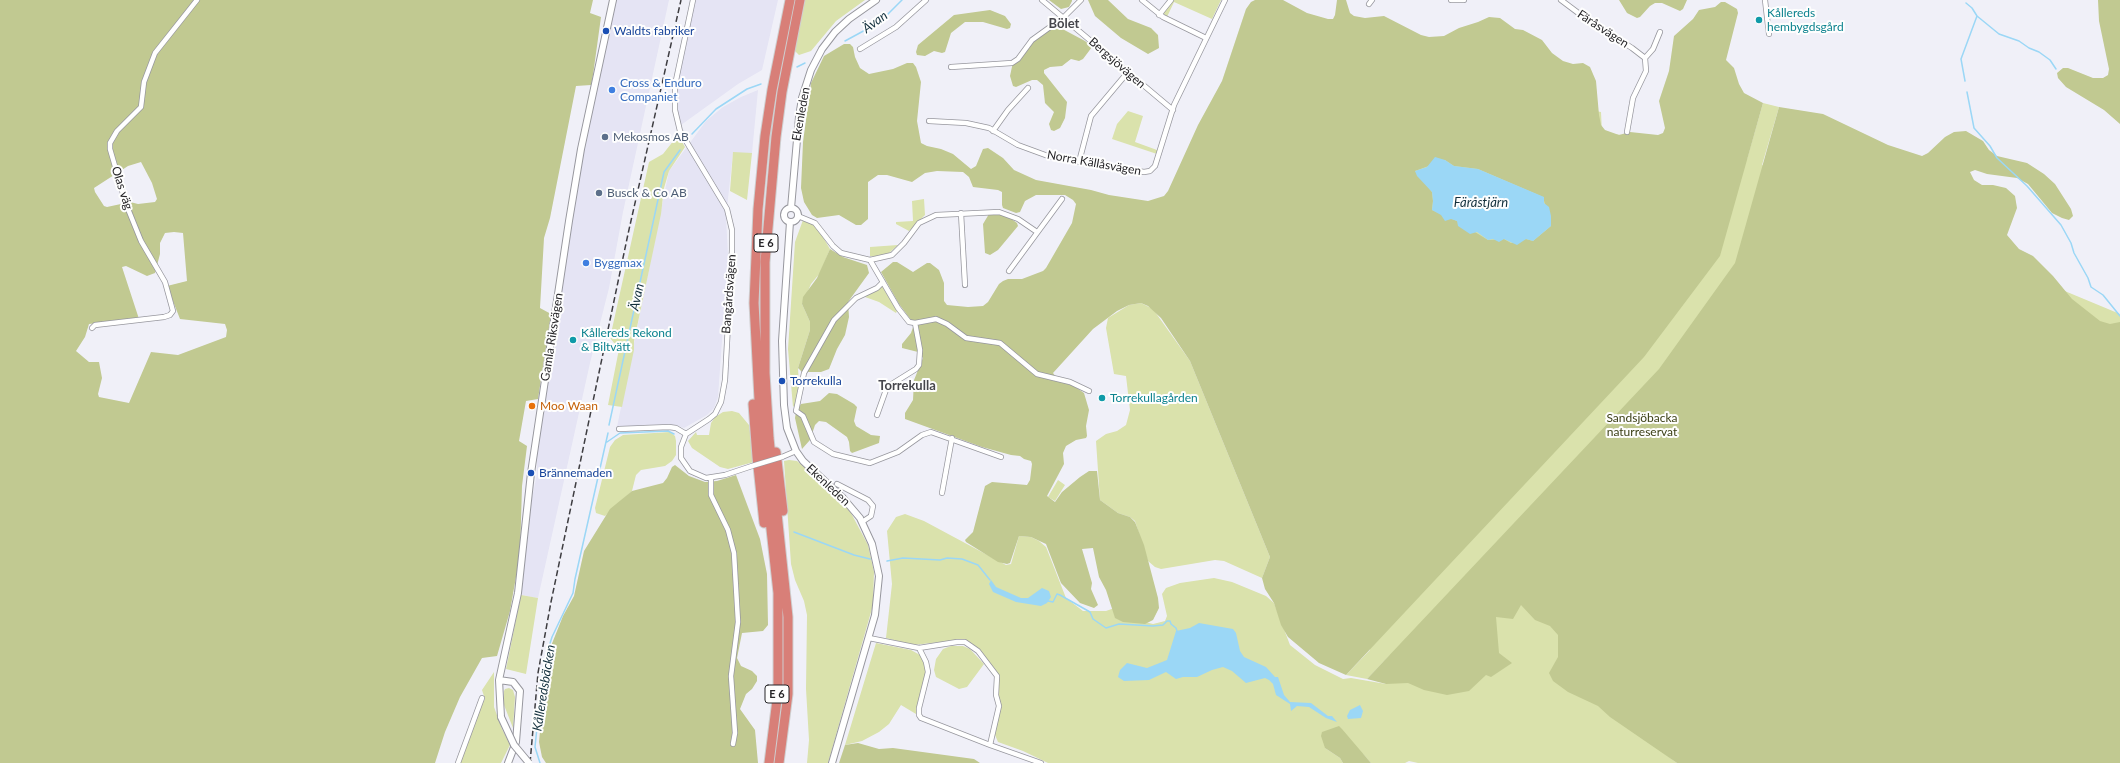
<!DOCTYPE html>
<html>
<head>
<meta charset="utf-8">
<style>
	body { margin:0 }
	canvas { display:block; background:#f0f0f8 }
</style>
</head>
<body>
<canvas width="2120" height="763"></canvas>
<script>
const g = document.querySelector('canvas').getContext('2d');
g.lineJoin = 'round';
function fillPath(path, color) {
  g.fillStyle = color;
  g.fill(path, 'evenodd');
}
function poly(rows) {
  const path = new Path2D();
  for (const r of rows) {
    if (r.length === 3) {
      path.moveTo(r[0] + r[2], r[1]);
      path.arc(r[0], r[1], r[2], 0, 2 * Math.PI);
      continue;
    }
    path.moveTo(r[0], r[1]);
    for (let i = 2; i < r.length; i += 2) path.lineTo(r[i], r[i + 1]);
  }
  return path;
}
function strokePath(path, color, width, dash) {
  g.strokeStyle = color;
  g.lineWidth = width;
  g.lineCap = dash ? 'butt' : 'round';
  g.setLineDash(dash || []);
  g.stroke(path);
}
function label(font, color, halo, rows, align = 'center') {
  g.font = font + ' Lato,sans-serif';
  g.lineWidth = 4;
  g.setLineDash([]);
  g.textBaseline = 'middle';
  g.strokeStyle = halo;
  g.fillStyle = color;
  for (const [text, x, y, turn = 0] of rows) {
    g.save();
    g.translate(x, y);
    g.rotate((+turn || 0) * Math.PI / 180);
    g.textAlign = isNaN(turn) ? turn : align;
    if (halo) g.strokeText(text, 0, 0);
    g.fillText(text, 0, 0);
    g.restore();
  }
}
fillPath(poly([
	[616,0,669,0,623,212,609,288,590,363,538,598,521,595,532,498,537,474,537,448,583,154],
	[695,0,778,0,762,70,738,84,681,125,676,104,676,92],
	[758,90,752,153,733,153,726,217,728,256,718,397,714,408,707,415,684,428,676,425,664,424,617,427,669,171,706,121,723,107,741,97]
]), '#e5e4f4');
fillPath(poly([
	[805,0,865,0,836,21,811,51,799,55,794,50],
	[1173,0,1221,0,1212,19,1174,2,1167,17,1163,13],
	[1251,48,1601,112,1602,133,1672,140,1747,159,1763,103,1779,107,1762,165,2120,314,2120,450,1653,745,1677,763,1418,763,1409,761,1405,763,1371,763,1363,754,1325,748,1340,758,1343,763,1048,763,1023,751,998,742,995,735,1000,704,997,696,998,674,976,647,970,643,959,640,913,645,886,638,892,584,887,531,896,517,905,514,924,521,1006,565,1011,564,1019,536,1031,537,1039,541,1046,547,1066,598,1083,611,1106,611,1120,606,1145,622,1153,624,1165,621,1167,616,1162,594,1166,588,1180,583,1214,578,1232,582,1266,596,1274,603,1290,645,1315,665,1343,679,1351,678,1386,684,1390,655,1367,679,1346,675,1370,650],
	[1128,111,1143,116,1135,142,1157,150,1157,154,1112,139,1117,124],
	[678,135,685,147,669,171,664,188,661,214,634,341,634,350,622,407,608,405,619,349,610,338,649,162,663,154],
	[733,152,752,153,747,200,730,191],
	[924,199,925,215,909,231,896,224,896,222,913,221,912,201],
	[803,220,812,223,817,227,830,249,820,273,811,284,802,304,810,322,810,330,798,368,799,384,795,405,793,407,788,349,795,242],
	[898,245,889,253,876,257,870,256,870,247],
	[882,286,897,311,896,313,879,302,865,297],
	[1141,303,1153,309,1190,361,1270,557,1262,578,1224,561,1215,560,1161,569,1155,567,1148,561,1135,521,1130,517,1118,513,1100,500,1096,441,1106,434,1117,431,1126,425,1130,410,1126,376,1114,374,1106,328,1108,318,1129,305],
	[732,411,739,413,749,425,754,462,728,469,720,467,692,448,688,441,696,432,697,435,709,435,711,423,715,417,723,412],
	[670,432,675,436,676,441,676,455,672,461,665,466,641,470,636,475,632,491,605,516,596,513,595,508,610,447,615,440,623,435],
	[789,460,797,461,839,498,851,513,868,545,874,572,873,605,828,763,807,763,809,740,806,689,807,615,804,601,795,580,791,564,784,461],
	[1058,480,1065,485,1055,501,1048,497],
	[521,595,538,598,526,674,506,669],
	[876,643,911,650,920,655,924,661,926,676,916,714,901,705,889,724,879,732,862,741,845,745],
	[951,646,963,646,970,649,984,664,967,687,959,689,936,677,934,670,936,659,943,649],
	[494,672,494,707,502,729,510,745,501,763,460,763,478,712,485,699,482,690],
	[509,688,513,690,515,697,513,728,504,705,504,691,505,689]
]), '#dae2ac');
fillPath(poly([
	[0,0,593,0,590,13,601,17,593,75,591,85,576,86,550,218,544,238,540,308,551,314,538,399,526,401,519,441,527,446,522,486,520,554,510,611,497,656,482,658,460,697,445,732,435,763,0,763],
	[141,162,152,183,157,199,155,202,138,204,130,202,107,207,104,206,95,192,94,188,128,166],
	[174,232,183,233,187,281,167,286,180,319,225,324,227,330,226,337,178,355,151,352,129,403,99,397,98,394,102,378,99,362,89,362,76,351,85,337,89,324,139,319,122,267,126,266,147,276,155,273,160,254,160,243,165,233],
	[1049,0,1072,0,1072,1,1069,7,1061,9],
	[1088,0,1108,0,1128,19,1151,28,1158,35,1159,48,1148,54,1121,38,1095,16],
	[1255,0,1283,0,1307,13,1328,19,1333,19,1335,15,1337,0,1346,0,1350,13,1354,16,1365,18,1384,16,1421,35,1429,37,1444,36,1459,28,1478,22,1489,17,1500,18,1515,29,1523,30,1542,40,1552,53,1563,61,1573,64,1583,63,1590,67,1596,81,1599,115,1601,125,1605,130,1619,135,1630,132,1658,135,1663,133,1665,128,1659,101,1669,71,1674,36,1693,19,1699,10,1715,7,1721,2,1725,2,1737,9,1738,13,1726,60,1734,68,1739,84,1744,93,1763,103,1720,256,1644,357,1346,675,1319,663,1288,637,1281,625,1274,603,1265,589,1262,578,1270,557,1190,361,1161,318,1148,306,1141,303,1129,305,1117,311,1093,329,1053,373,1059,381,1074,386,1084,393,1089,410,1086,426,1087,436,1086,438,1076,440,1066,446,1063,453,1064,464,1047,496,1055,502,1062,492,1080,477,1089,471,1097,471,1100,500,1118,513,1130,517,1135,522,1144,545,1158,598,1159,608,1153,620,1145,624,1123,622,1115,618,1106,590,1099,577,1093,548,1082,549,1092,583,1091,589,1098,605,1094,608,1080,603,1061,583,1046,544,1031,537,1019,536,1010,563,1007,564,998,562,966,542,965,540,973,532,985,486,992,482,1027,485,1030,480,1032,464,1031,461,1024,459,1020,456,1011,455,982,447,905,419,905,413,913,400,914,380,923,358,918,352,902,348,902,344,911,333,914,324,899,304,881,272,893,262,897,262,913,272,927,263,930,263,939,270,944,283,944,301,947,305,968,307,983,306,988,302,999,284,1003,281,1008,279,1022,279,1043,271,1046,268,1072,223,1076,204,1073,200,1065,195,1036,195,1025,201,1020,212,1016,213,1003,208,1002,205,1002,192,998,190,973,187,969,177,963,172,937,171,925,173,912,182,887,175,878,175,868,182,868,219,861,225,856,225,839,215,817,218,812,215,804,202,801,188,803,142,811,83,824,56,844,44,850,44,853,47,855,57,860,68,869,74,893,69,907,63,913,63,916,67,921,82,917,121,921,143,927,146,941,149,953,154,971,169,976,166,983,149,988,148,1003,158,1014,170,1036,180,1091,190,1109,195,1148,201,1164,196,1168,191,1198,125,1222,81,1246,9,1251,2],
	[1445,160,1454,166,1478,169,1543,197,1551,226,1533,241,1526,239,1511,243,1504,239,1488,240,1457,221,1432,210,1433,201,1432,192,1415,171],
	[1619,0,1687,0,1683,9,1680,11,1662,3,1655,3,1650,6,1640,17,1637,18,1627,13],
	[2098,0,2120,0,2120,124,2104,110,2066,87,2058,78,2057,73,2063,68,2068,68,2093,78,2103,78,2108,75,2109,69,2099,21],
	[990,10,1005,16,1011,24,1010,28,1007,29,983,22,965,22,951,33,945,52,942,53,934,51,925,56,917,55,916,52,918,45,954,15],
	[1055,25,1085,41,1092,47,1083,59,1079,61,1071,59,1062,66,1050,67,1044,70,1044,73,1067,102,1065,118,1060,128,1054,131,1051,130,1049,124,1054,112,1045,103,1043,85,1037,80,1032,80,1016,87,1013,86,1010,76,1013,62,1029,42],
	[1779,107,1823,114,1888,145,1922,156,1928,153,1945,137,1954,132,1966,131,1983,141,1989,150,1997,156,2027,163,2044,174,2055,184,2071,209,2073,216,2069,220,2062,218,2052,213,2028,184,2017,178,1987,174,1975,170,1970,172,1974,180,1982,185,1993,185,2006,188,2015,196,2017,208,2007,235,2019,249,2033,256,2053,276,2072,299,2100,321,2110,324,2120,322,2120,763,1677,763,1610,717,1598,706,1568,692,1553,681,1549,673,1558,657,1558,635,1550,626,1535,620,1521,605,1513,619,1496,617,1499,653,1512,663,1491,677,1486,675,1469,691,1447,695,1424,690,1408,683,1386,684,1367,679,1659,369,1735,263],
	[995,213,1010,218,1017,223,1018,226,998,250,990,255,985,253,983,224,989,214],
	[830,249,843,257,867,265,869,273,848,302,849,317,845,335,837,349,829,369,821,372,802,372,798,368,810,330,810,322,802,304,803,297,817,278],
	[829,393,837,394,854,404,857,407,854,421,856,426,871,435,880,436,879,443,852,453,850,451,849,442,847,437,826,422,819,421,815,425,810,440,802,449,795,418,796,412,801,404,820,401],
	[675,465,689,476,705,482,717,481,736,475,760,539,767,574,768,625,763,631,742,633,737,658,741,666,752,671,757,676,757,681,752,689,746,694,740,709,755,730,758,763,546,763,542,757,539,742,547,656,563,616,574,596,584,551,610,509,632,491,663,483,667,478,672,467],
	[1339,726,1342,729,1371,763,1343,763,1340,758,1325,748,1321,736,1322,732],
	[858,743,879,749,893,748,974,759,980,763,839,763,845,745]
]), '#c1c991');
fillPath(poly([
	[1435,157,1445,160,1454,166,1478,169,1544,197,1544,203,1549,207,1551,216,1551,226,1533,241,1526,239,1517,245,1504,239,1499,242,1493,239,1488,240,1477,232,1470,234,1458,226,1457,221,1451,219,1445,221,1441,215,1432,210,1433,201,1432,192,1417,176,1415,171,1427,167],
	[991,580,996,587,1021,598,1028,598,1042,588,1049,591,1051,597,1047,603,1041,606,1016,602,993,592,989,584],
	[1199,623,1233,629,1236,633,1240,651,1244,657,1266,667,1275,677,1278,677,1284,695,1290,702,1311,703,1328,716,1332,716,1337,722,1326,718,1309,707,1297,706,1291,711,1290,704,1276,695,1273,684,1269,680,1265,678,1246,683,1232,671,1223,667,1212,670,1197,677,1183,677,1176,679,1166,672,1149,680,1124,681,1118,677,1120,670,1127,663,1147,668,1167,660,1176,631,1190,628],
	[1360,705,1363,711,1361,718,1348,719,1347,716,1350,710]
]), '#9bd7f6');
strokePath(poly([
	[1977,16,1999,34,2019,41,2029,48,2039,52,2050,60,2056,69],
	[845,41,880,22,902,0],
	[797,67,805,63],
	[1965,81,1961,59,1977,16,1972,8,1966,3],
	[1967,92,1974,128,1990,146,1997,158,2027,186,2061,225,2071,243,2074,253,2088,278,2091,287,2103,295,2120,316],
	[692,134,716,109,747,89,761,84],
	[609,425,664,172,680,150],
	[607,442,620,433,668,431,674,434],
	[794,532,854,555,870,559],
	[887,561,903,558,940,560,947,558,962,559,978,565,990,580],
	[1048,601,1053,602,1057,594,1060,595,1090,612,1093,619,1106,628,1119,624,1153,626,1163,625,1167,621,1170,621,1171,624,1176,628,1177,631],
	[540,763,535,747,542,679,547,653,552,637,573,593,575,579,608,433]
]), '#9bd7f6', 1.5);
const minor = poly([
	[693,0,675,85,675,110,680,131,727,209,732,230,732,250,725,380,721,402,715,414,709,419,686,434,681,447,681,458,690,471,706,478,725,475,752,466],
	[1042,0,1173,110],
	[1142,0,1163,17,1206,38],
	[1451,0,1464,0],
	[1561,0,1585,18,1632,48,1645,58,1646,71,1633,98,1627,132],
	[1765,0,1769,34],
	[1369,4,1372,0],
	[1159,15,1171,0],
	[860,49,896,27,926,0],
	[1645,58,1653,49,1660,32],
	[951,67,1012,63,1018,59,1032,40,1064,17,1081,0],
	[929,121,966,123,989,128,1018,145,1048,156,1144,172,1150,171,1155,166,1174,105,1225,0],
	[993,131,1008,110,1028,88],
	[1079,162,1091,116,1128,72],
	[961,213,965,285],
	[798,216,815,223,833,246,841,253,870,260,892,255,904,243,919,223,936,215,999,212,1018,219,1037,232],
	[870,260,898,308,909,322,915,323,936,319,947,324,966,338,1000,343,1037,374,1070,382,1089,391],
	[1009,271,1062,199],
	[883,282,877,288,856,298,834,320,804,373,796,411,803,416,814,442,833,454,870,463,898,452,922,435,931,432,1001,457],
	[92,328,95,325,164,317,170,315,173,311,165,282,141,241,126,204,110,149,110,143,117,131,141,107,144,82,155,53,197,0],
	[877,415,887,387,916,369,919,365,920,350,915,323],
	[619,429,669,427,676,428,686,434],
	[782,457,796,451],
	[711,478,711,495,728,530,734,553,738,622,731,676,735,733,733,744],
	[837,484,868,500,873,506,871,516,862,522],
	[942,493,952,438],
	[869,638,919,648,957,642,965,642,978,651,997,676,996,695,999,706,990,745],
	[919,648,926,662,928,672,919,708,919,715,921,718,990,745,1041,763],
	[458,763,482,698]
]);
const tertiary = poly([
	[791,215,7],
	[791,208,799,117,802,98,811,70,822,49,835,32,849,19,876,0],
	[790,222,782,341,784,405,787,428,796,451,803,461,843,498,860,518,872,544,879,576,875,615,832,763],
	[499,680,513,682,520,691,516,742,508,763],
	[501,717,499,680,518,593,531,473,569,221,581,149,613,0]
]);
const motorway = poly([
	[753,404,757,457,764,523],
	[776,452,783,511],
	[769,763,778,692,778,593,761,438,754,303,758,209,765,136,772,90,790,0],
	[779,763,788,694,788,617,769,438,765,373,765,262,776,137,782,92,800,0]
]);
strokePath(minor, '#97979e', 6);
strokePath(tertiary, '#97979e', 8);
strokePath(motorway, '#cfcfd0', 11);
strokePath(minor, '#fff', 4.5);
strokePath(tertiary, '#fff', 6);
strokePath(motorway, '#d87f78', 9);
strokePath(poly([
	[530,763,538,673,551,602,628,234,681,0]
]), '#3e3d41', 1.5, [6, 3]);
const minorBridge = poly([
	[752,466,782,457]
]);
const tertiaryBridge = poly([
	[501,717,514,745,529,763]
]);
strokePath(minorBridge, '#97979e', 6, []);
strokePath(tertiaryBridge, '#97979e', 8, []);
strokePath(minorBridge, '#fff', 4.5);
strokePath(tertiaryBridge, '#fff', 6);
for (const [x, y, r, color] of [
	[1759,20,4,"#0f9aa8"],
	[606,31,4,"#1a4fb4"],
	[612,90,4,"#3f7fe0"],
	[605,137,4,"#5c6f8a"],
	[599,193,4,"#5c6f8a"],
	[586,263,4,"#3f7fe0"],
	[573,340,4,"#0f9aa8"],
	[782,381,4,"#1a4fb4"],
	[1102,398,4,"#0f9aa8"],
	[532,406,4,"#e8710a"],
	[531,473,4,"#1a4fb4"]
]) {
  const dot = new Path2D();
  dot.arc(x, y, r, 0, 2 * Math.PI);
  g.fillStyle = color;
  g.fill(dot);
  strokePath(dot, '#fefefe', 1.5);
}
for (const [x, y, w] of [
	[766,243,24],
	[777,694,24]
]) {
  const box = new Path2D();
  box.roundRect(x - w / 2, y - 9, w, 18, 3);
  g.fillStyle = '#fefefe';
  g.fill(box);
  strokePath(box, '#262528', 1);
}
label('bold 11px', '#262528', null, [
	["E 6",766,243],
	["E 6",777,694]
]);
label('12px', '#0d838f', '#fefefe', [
	["Kållereds",1767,13],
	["hembygdsgård",1767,27],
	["Kållereds Rekond",581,333],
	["& Biltvätt",581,347],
	["Torrekullagården",1110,398]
], 'left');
label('12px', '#262528', '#fefefe', [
	["Färåsvägen",1603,29,33],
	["Bergsjövägen",1117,63,41],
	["Ekenleden",801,114,-80],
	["Norra Källåsvägen",1094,163,10],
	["Olas väg",122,188,72],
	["Bangårdsvägen",729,294,-86],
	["Gamla Riksvägen",552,337,-81],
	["Ekenleden",828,485,43]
]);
label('12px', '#164399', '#fefefe', [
	["Waldts fabriker",614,31],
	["Torrekulla",790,381],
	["Brännemaden",539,473]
], 'left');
label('12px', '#366cbe', '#fefefe', [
	["Cross & Enduro",620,83],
	["Companiet",620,97],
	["Byggmax",594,263]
], 'left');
label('12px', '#4e5e75', '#fefefe', [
	["Mekosmos AB",613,137],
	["Busck & Co AB",607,193]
], 'left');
label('12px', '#c56008', '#fefefe', [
	["Moo Waan",540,406]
], 'left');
label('12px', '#3b3f15', '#fefefe', [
	["Sandsjöbacka",1642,418],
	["naturreservat",1642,432]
]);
label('italic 13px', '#13303d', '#fefefe', [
	["Ävan",875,22,-36],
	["Färåstjärn",1481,203],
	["Ävan",637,297,-78],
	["Kålleredsbäcken",544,688,-81]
]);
label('bold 13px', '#46464c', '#fefefe', [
	["Bölet",1064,24],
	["Torrekulla",907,386]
]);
</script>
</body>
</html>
